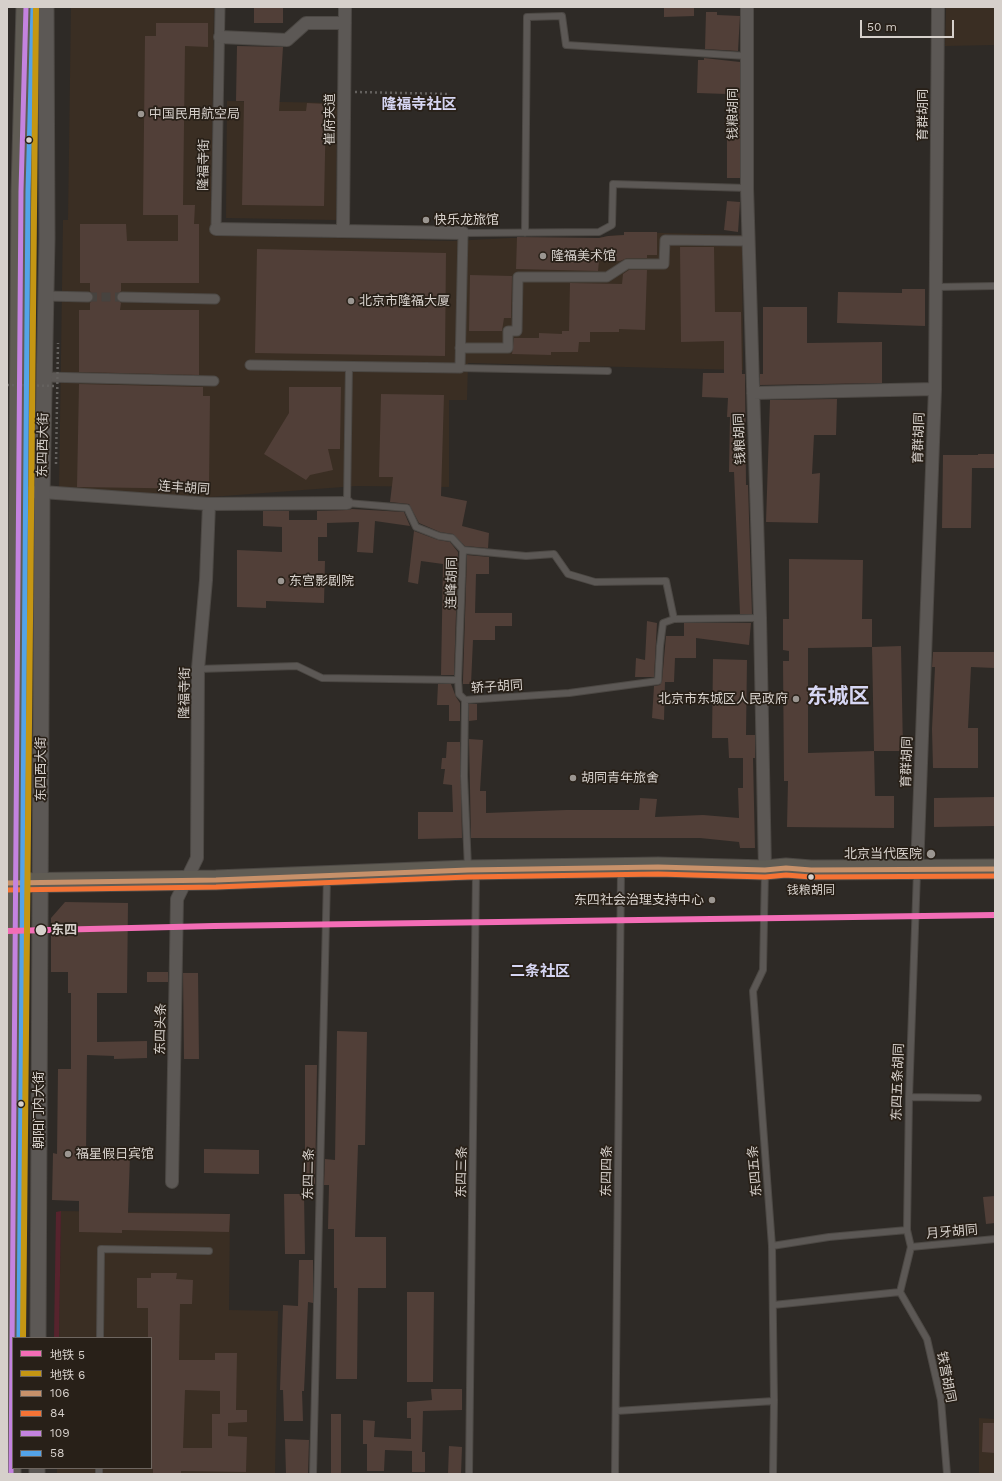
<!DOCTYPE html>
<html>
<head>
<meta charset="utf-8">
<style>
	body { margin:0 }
	#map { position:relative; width:1002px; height:1481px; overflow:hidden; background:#2e2a26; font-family:"Work Sans","Noto Sans SC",sans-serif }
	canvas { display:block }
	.frame { position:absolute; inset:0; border:8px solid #d6d0cb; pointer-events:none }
	.legend { position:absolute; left:12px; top:1337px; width:140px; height:132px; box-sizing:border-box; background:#282018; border:1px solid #6e6660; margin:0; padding:5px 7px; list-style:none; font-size:12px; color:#d6d0cb }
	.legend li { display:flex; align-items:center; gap:8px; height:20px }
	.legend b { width:20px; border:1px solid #6e6660 }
	.scale { position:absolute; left:860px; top:20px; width:94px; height:18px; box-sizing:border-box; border:2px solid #d6d0cb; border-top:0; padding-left:5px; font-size:12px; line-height:14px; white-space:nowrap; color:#d6d0cb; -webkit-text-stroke:3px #282018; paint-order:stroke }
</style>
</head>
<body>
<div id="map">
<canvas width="1002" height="1481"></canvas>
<div class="frame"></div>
<ul class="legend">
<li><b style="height:5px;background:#f36db6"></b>地铁 5</li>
<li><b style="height:5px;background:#c59613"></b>地铁 6</li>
<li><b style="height:5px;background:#c7916a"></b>106</li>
<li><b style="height:5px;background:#f57335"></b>84</li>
<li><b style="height:5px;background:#c483df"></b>109</li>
<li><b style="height:5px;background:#53a3e8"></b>58</li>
</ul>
<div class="scale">50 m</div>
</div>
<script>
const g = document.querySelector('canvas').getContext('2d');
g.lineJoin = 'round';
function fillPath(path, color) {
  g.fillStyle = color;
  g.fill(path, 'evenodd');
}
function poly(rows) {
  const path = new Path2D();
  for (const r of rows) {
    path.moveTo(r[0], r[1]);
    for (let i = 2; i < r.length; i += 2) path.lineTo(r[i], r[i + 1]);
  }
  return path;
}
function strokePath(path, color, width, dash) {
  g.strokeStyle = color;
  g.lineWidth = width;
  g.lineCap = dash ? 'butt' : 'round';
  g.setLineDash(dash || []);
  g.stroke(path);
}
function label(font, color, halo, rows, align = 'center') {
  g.font = font + ' "Work Sans","Noto Sans SC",sans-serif';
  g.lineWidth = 3.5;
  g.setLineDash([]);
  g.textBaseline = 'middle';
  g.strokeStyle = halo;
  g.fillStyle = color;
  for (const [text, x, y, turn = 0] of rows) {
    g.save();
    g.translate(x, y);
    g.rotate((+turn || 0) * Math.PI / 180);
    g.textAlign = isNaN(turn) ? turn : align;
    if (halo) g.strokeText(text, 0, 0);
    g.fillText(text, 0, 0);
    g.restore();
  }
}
fillPath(poly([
	[71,7,214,7,211,221,214,222,214,235,452,241,510,238,599,238,608,236,624,235,624,232,742,235,743,370,468,363,467,400,449,400,449,487,356,486,211,497,59,490,63,220,68,220],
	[946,7,995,7,995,45,945,46],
	[227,101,337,103,336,220,226,218],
	[61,1211,230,1214,229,1310,278,1311,275,1474,57,1474,57,1468,151,1468,151,1338,59,1338],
	[979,1418,995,1419,995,1474,979,1474]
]), '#3a2e23');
fillPath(poly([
	[61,1211,59,1338,54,1338,56,1212]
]), '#56232d');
fillPath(poly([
	[254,7,283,7,283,23,254,23],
	[664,7,694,7,694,16,664,17],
	[706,12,717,12,717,15,740,16,738,51,705,49],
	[156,23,208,23,208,47,185,46,183,205,195,205,194,224,199,224,199,283,121,283,121,291,116,297,121,303,120,310,199,310,199,375,79,372,79,310,90,310,90,303,94,297,90,291,90,283,80,283,80,224,126,224,127,241,178,241,178,215,143,215,145,36,156,36],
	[237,46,283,47,279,111,306,111,307,103,326,104,324,206,242,205,244,101,236,101],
	[704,58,740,62,740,178,727,178,727,94,697,93,698,60,704,60],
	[727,201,740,202,738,232,724,230],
	[624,232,657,232,657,255,647,255,647,258,627,258,620,261,599,261,598,271,516,269,517,237,599,238,608,236,624,235],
	[680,247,714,247,715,312,741,312,742,374,745,374,746,485,748,485,752,614,740,614,734,472,729,472,730,417,727,417,728,398,702,397,703,373,724,373,724,341,681,342],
	[257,249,446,253,445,356,255,353],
	[629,270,647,270,645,330,619,329,619,332,590,332,590,342,579,342,578,352,551,352,551,355,512,354,514,338,539,338,539,333,562,334,562,331,569,331,570,283,622,284,623,274],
	[470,275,512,276,511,318,504,318,502,331,469,331],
	[902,289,925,289,925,326,837,323,838,292,902,293],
	[763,307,807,307,807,343,882,342,882,383,760,385,760,374,763,374],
	[79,384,203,387,203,396,210,396,209,489,77,487],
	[289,387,341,387,340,449,328,449,333,470,310,475,306,480,264,454,289,413],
	[381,394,444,395,441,496,467,501,462,526,489,533,488,548,465,546,453,534,440,532,419,523,409,504,390,502,393,477,379,477],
	[837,399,836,435,814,435,812,474,820,473,818,523,766,522,770,400],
	[978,454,995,454,995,468,972,468,971,528,942,528,943,455,978,455],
	[352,509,404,512,410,526,375,521,373,553,357,552,359,522,327,523,327,537,318,537,318,561,325,561,324,603,266,601,266,608,237,607,237,550,282,552,282,527,263,526,263,511,289,511,289,520,317,520,317,511,347,510],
	[414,531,438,540,450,542,458,552,454,675,441,675,443,564,421,561,418,584,408,582],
	[467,555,489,557,489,574,476,574,475,613,512,613,512,626,495,626,495,640,473,640,471,684,463,684,463,680],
	[789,559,863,560,862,619,872,619,872,647,808,648,808,753,874,751,875,796,894,796,894,828,787,827,788,781,784,781,783,661,789,661,789,651,783,650,783,619,789,619],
	[647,621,657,623,654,677,635,677,636,658,645,660],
	[684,623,751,623,749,645,696,638,696,658,675,658,674,682,665,682,664,720,652,718,654,686,660,685,662,681,666,636,684,636],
	[901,646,903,751,874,751,872,647],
	[933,652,995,652,995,668,971,667,968,728,978,728,978,768,933,768,932,729,935,667,932,667],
	[713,659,747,660,746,735,755,735,755,758,753,758,755,848,740,848,739,842,700,838,471,838,469,739,483,740,480,791,486,791,486,813,566,810,639,810,640,798,657,799,655,817,703,815,739,818,738,788,743,788,743,758,729,758,728,738,712,738],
	[438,684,451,684,456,697,460,703,460,721,449,721,449,705,437,705],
	[469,704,477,704,477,720,469,721],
	[447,742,460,742,462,838,418,839,418,812,453,812,452,785,443,784,445,769,441,769,442,758,446,758],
	[995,797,995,826,934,827,934,798],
	[65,902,128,903,127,993,97,993,97,1042,147,1041,147,1058,114,1059,114,1056,87,1055,86,1154,130,1155,128,1213,230,1214,229,1232,122,1230,122,1233,79,1232,79,1201,52,1200,53,1153,57,1154,58,1069,71,1069,71,993,68,993,68,972,51,972,51,918],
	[147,972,168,972,168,982,147,982],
	[183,973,198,973,199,1059,184,1059],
	[337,1031,367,1032,365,1145,358,1145,355,1237,386,1237,386,1288,358,1288,357,1379,336,1379,337,1288,334,1288,334,1229,328,1229,329,1185,324,1185,325,1159,335,1160],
	[305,1065,317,1065,315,1185,305,1185],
	[204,1149,259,1150,259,1174,204,1173],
	[284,1194,304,1194,305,1254,285,1254],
	[995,1196,995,1223,986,1224,983,1197],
	[299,1260,313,1260,313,1303,308,1302,304,1391,302,1391,303,1421,284,1421,283,1390,280,1390,283,1305,298,1306],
	[151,1273,177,1273,176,1279,193,1280,192,1304,180,1304,179,1360,215,1360,215,1353,237,1353,236,1410,247,1410,247,1422,228,1423,228,1436,247,1437,246,1472,181,1471,181,1474,153,1474,153,1469,151,1469,151,1338,148,1338,148,1308,137,1308,137,1278,151,1278],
	[185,1390,220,1391,220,1414,212,1414,212,1448,183,1448],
	[407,1292,434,1292,433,1382,407,1382],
	[431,1389,462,1389,462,1410,423,1411,422,1452,425,1452,425,1472,412,1472,412,1451,385,1450,384,1471,367,1471,367,1444,363,1444,363,1420,375,1421,374,1437,411,1439,411,1418,407,1418,407,1402,432,1400],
	[331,1414,341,1414,341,1474,331,1474],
	[983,1423,995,1423,995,1453,982,1452],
	[285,1439,309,1440,308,1474,286,1474],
	[449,1446,462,1447,461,1474,448,1474]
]), '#513f38');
strokePath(poly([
	[88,297,122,297]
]), '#47433f', 9, [9, 4.5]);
const service = poly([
	[463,233,599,232,612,225,613,184,747,188],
	[525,233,527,17,562,16,566,45,747,56],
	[936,287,995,286],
	[349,366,347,503,407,508,416,527,439,536,452,538,463,550,458,680],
	[460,368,608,371],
	[463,550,526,556,554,554,568,574,595,582,666,581,674,619],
	[198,669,297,666,322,678,458,680,459,694,465,700,569,693,658,681,660,646,663,623,674,619,760,618],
	[465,700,464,776,468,868],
	[765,871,763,970,753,991,772,1246,774,1401,773,1474],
	[909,1097,978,1098],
	[772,1246,829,1237,907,1230],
	[911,1247,995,1239],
	[900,1292,911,1247,907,1230,909,1097,917,872],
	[900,1292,927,1339,941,1400,947,1474],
	[773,1305,900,1292],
	[100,1338,101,1249,209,1251],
	[616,1411,774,1401],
	[99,1474,99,1468],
	[313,1474,327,877],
	[469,1474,476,872],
	[615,1474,621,869]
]);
const pedestrian = poly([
	[216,229,220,7],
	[45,296,88,297],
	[122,297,215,299],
	[460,348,508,348,508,331,517,331,518,277,607,277,627,264,664,264,665,240,749,241],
	[250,365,460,368,463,233],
	[44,377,214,381]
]);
const minor = poly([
	[747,7,747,188,760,618,765,870],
	[220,37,287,40,306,23,345,23],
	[216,229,463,233],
	[343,231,345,7],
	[753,393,935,389],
	[20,493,42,492,209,504,347,503],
	[917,870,935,389,938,7],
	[172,1182,177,899,197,858,198,669,206,580,209,504]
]);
const tertiary = poly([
	[38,1338,42,492,47,238,46,7],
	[37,1474,37,1468]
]);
const primary = poly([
	[7,883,216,880,468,870,658,867,765,870,786,868,811,870,995,869],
	[11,1474,21,191,26,7]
]);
strokePath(service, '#4c4844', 8);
strokePath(pedestrian, '#4c4844', 11);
strokePath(minor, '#4c4844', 14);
strokePath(tertiary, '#4c4844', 17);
strokePath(primary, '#4c4844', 21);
strokePath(poly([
	[355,92,450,94]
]), '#64615e', 2.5, [2, 3]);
strokePath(service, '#5c5855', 6);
strokePath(pedestrian, '#5c5855', 9);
strokePath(minor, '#5c5855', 12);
strokePath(tertiary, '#5c5855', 15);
strokePath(primary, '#605c54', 19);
strokePath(poly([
	[7,385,57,386],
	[56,464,58,343]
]), '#64615e', 2.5, [2, 3]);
strokePath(poly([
	[7,883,216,880,468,870,658,867,765,870,786,868,811,870,995,869]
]), '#c7916a', 5);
strokePath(poly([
	[7,890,216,887,468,877,658,874,765,877,786,875,811,877,995,876]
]), '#f57335', 5);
strokePath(poly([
	[11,1474,21,191,26,7]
]), '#c483df', 5);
strokePath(poly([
	[19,1338,28,191,33,7]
]), '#53a3e8', 5);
strokePath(poly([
	[7,931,214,926,995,915]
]), '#f36db6', 6);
strokePath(poly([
	[23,1338,36,7]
]), '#c59613', 6);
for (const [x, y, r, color] of [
	[141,114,4,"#9b9691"],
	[29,140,3.5,"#d6d0cb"],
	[426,220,4,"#9b9691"],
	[543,256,4,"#9b9691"],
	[351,301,4,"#9b9691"],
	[281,581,4,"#9b9691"],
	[796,699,4,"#9b9691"],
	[573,778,4,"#9b9691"],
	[931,854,5,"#9b9691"],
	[811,877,3.5,"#d6d0cb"],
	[712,900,4,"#9b9691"],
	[41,930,6,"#d6d0cb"],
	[21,1104,3.5,"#d6d0cb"],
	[68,1154,4,"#9b9691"]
]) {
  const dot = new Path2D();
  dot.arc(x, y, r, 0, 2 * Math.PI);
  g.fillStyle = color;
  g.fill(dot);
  strokePath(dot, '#282018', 1.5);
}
label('12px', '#d6d0cb', '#282018', [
	["钱粮胡同",811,890]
]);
label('13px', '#d6d0cb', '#282018', [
	["中国民用航空局",149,114],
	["快乐龙旅馆",434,220],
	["隆福美术馆",551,256],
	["北京市隆福大厦",359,301],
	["东宫影剧院",289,581],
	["北京市东城区人民政府",788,699,"right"],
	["胡同青年旅舍",581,778],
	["北京当代医院",922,854,"right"],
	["东四社会治理支持中心",704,900,"right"],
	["福星假日宾馆",76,1154]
], 'left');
label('13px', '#d6d0cb', '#282018', [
	["钱粮胡同",733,114,-90],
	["育群胡同",923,115,-90],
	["崔府夹道",330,119,-90],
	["隆福寺街",204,165,-89],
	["育群胡同",919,438,-88],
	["钱粮胡同",740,439,-92],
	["东四西大街",43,445,-89],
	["连丰胡同",184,488,4],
	["连峰胡同",452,583,-89],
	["轿子胡同",497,687,-4],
	["隆福寺街",185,693,-89],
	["育群胡同",907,762,-88],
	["东四西大街",41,769,-90],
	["东四头条",161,1029,-89],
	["东四五条胡同",898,1082,-88],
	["朝阳门内大街",39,1110,-90],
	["东四四条",607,1171,-89],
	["东四五条",755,1171,-95],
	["东四三条",462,1172,-89],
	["东四二条",309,1174,-89],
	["月牙胡同",952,1232,-5],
	["铁营胡同",946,1377,79]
]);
label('bold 13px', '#d6d0cb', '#282018', [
	["东四",51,930]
], 'left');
label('bold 15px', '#d6d6f3', '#282018', [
	["隆福寺社区",419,105],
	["二条社区",540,972]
]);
label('bold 21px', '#d6d6f3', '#282018', [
	["东城区",838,697]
]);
</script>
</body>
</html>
